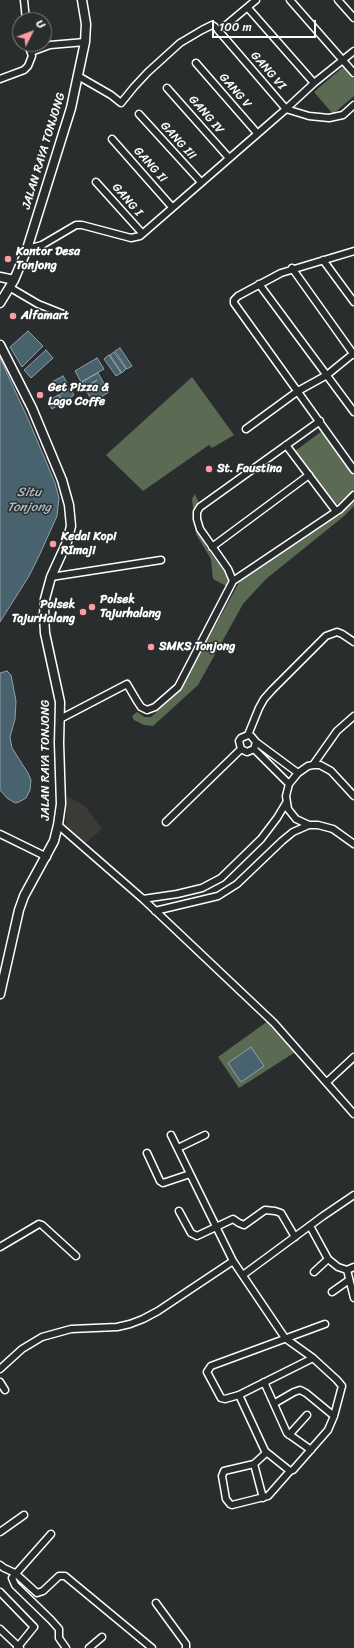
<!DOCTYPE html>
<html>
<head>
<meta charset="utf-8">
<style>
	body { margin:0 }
	#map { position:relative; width:354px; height:1648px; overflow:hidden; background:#2a2d2e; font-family:Sriracha,sans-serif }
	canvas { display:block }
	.north { position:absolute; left:12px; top:12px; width:40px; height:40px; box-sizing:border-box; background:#2a2d2e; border:1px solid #7f8182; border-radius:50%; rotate:48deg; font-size:11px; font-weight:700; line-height:16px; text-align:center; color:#fff }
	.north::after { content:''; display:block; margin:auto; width:14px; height:18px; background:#ff9aa2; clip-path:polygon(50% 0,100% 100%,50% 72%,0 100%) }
	.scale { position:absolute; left:212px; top:20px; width:104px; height:18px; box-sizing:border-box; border:2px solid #fff; border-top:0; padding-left:5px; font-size:12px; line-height:14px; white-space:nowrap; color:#fff; -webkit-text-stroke:3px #2a2d2e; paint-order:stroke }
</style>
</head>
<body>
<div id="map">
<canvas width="354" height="1648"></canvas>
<div class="north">U</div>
<div class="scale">100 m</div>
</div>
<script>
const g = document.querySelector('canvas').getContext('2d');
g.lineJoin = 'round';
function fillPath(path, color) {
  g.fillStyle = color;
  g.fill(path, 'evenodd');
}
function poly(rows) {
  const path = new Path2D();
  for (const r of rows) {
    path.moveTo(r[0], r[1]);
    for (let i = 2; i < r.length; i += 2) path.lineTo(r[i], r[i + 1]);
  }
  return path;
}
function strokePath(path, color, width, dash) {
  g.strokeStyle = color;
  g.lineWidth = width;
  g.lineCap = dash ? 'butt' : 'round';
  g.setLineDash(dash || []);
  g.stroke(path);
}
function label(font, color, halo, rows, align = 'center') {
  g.font = font + ' Sriracha,sans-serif';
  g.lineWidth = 3;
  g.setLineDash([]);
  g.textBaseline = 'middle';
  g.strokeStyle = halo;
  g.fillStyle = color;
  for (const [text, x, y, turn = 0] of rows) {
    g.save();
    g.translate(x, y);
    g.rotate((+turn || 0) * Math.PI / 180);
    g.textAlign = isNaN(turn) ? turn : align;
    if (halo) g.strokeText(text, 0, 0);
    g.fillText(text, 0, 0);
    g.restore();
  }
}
fillPath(poly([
	[67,796,85,806,102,829,86,843,66,825]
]), '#3c3a37');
fillPath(poly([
	[343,67,354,79,354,96,333,114,314,92],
	[192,377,234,435,212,448,209,445,143,491,106,455],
	[322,431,354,475,354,490,335,506,295,451],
	[195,494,200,505,199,532,207,548,231,580,228,587,213,579,211,559,196,534,192,499],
	[354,498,354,506,343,517,266,579,243,604,198,685,153,726,144,725,134,720,132,716,137,712,145,717,151,717,178,693,240,581],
	[268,1021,297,1051,239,1088,218,1057]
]), '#5a6a53');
const water = poly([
	[28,331,43,346,22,367,10,347,28,331],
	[120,348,132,366,127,369,115,351,120,348],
	[46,350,53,358,31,378,24,370,46,350],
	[114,352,126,369,122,373,110,355,114,352],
	[109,355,121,373,116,376,104,359,109,355],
	[0,358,29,421,55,483,59,498,57,516,39,556,29,576,0,622,0,358],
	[97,358,104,369,81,382,75,371,97,358],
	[98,373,109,392,93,402,85,389,97,380,85,387,82,382,98,373],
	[63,376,67,383,57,389,52,382,63,376],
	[70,388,74,395,64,402,59,395,70,388],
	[58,395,63,402,52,409,47,402,58,395],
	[7,671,11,675,16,701,15,719,10,737,12,748,28,773,31,780,30,790,26,798,19,802,15,803,7,798,0,790,0,673,7,671],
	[251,1047,264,1066,241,1082,228,1063,251,1047]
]);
fillPath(water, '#48636d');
strokePath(water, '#91a1a7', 1);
const minor = poly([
	[24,0,26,20],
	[256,0,225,26,218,30,286,109,309,116,329,118,343,115,354,105],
	[290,0,354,73],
	[338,0,354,18],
	[248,8,314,83],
	[31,52,50,45,85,42],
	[196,63,257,133],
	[78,76,111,95,121,103,134,87,148,72,180,43,202,30,212,25,215,27],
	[0,79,24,70,28,66,32,56,28,44],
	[167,88,229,158],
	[139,114,201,182],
	[112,139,172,207],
	[96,182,142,233],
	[27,249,42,245,76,225,82,225,131,238,140,236,286,109,314,83,354,51],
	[354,251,281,273,238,296,234,300,234,303,354,470],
	[323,260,354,302],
	[292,268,354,355],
	[259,284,354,412],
	[9,287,38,304,63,314],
	[246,429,298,391,327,375,354,353],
	[286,445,335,510,339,510,354,495],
	[212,547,309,475],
	[51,577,161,560],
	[233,581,337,511],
	[60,719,127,684,137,701,141,707,147,710,155,707,178,687,233,581,228,569,200,529,197,519,197,512,200,507,320,421],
	[248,735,251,736,256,742,254,749,247,752,241,749,239,741,241,738,248,735,259,708,264,699,272,690,326,636,337,632,342,634,354,642],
	[256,742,298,773],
	[254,749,289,784],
	[313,765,337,731,354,716],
	[354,796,331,771,320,765,313,765,308,766,298,773,289,784,286,796,288,809,296,819,309,825,318,825,333,829,354,844],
	[166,822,241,749],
	[58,825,143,899,274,1023,354,1114],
	[0,834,47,857],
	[143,899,177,894,202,888,221,878,261,839,277,818,286,803],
	[155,911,218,896,237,884,282,841,293,832,309,825],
	[327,1082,354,1057],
	[171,1135,233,1261,285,1338,313,1358,337,1380,342,1386,334,1416,328,1430,293,1470,290,1471,265,1451,239,1395],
	[178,1148,205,1135],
	[147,1153,160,1181,163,1183,190,1174],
	[179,1211,191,1233,197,1236,233,1219,239,1223,244,1225,265,1210,275,1211,281,1213,295,1237],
	[310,1226,328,1259,338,1267,347,1270,354,1267],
	[0,1247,39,1224,42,1225,76,1256],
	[347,1270,354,1298],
	[314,1272,328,1259],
	[243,1275,323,1216,354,1195],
	[332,1292,349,1280],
	[313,1358,239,1395,225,1399,221,1398,207,1372,211,1366,325,1324],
	[0,1369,22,1349,42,1337,71,1329,117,1327,130,1324,143,1319,158,1311,233,1261],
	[0,1382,5,1390],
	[264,1382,287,1433,311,1450],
	[275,1403,294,1392,300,1390,306,1393,334,1416],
	[289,1435,307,1415],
	[266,1453,254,1464,224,1471,222,1476,226,1499,230,1504,232,1505,268,1496,290,1471],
	[254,1464,263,1498],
	[0,1532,24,1515],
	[51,1534,12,1578,15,1585,51,1620,59,1629,59,1638,66,1648],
	[0,1565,4,1568,15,1573,37,1593,43,1591,59,1576,65,1576,152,1648],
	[0,1592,34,1627,17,1648],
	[156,1603,186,1644,186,1648],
	[0,1629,20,1648],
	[89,1648,102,1637]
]);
const secondary = poly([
	[0,277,14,280],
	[0,303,14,280,27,249,71,108,85,42,86,24,82,0],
	[0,345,32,408,62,480,69,505,71,526,67,542,51,577,45,599,44,615,45,633,60,702,59,743,61,804,58,825,54,841,24,896,19,910,0,994]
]);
strokePath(minor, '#fff', 9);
strokePath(secondary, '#fff', 11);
strokePath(minor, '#2a2d2e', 6);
strokePath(secondary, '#2a2d2e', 8);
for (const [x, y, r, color] of [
	[8,259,4,"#ff9aa2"],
	[13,316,4,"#ff9aa2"],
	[40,395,4,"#ff9aa2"],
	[209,469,4,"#ff9aa2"],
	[53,544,4,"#ff9aa2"],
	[92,607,4,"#ff9aa2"],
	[83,612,4,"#ff9aa2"],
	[151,647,4,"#ff9aa2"]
]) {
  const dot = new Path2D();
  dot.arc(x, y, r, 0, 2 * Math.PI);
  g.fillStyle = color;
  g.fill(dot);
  strokePath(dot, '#2a2d2e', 1.5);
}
label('12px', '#fff', '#2a2d2e', [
	["GANG VI",268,71,49],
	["GANG V",235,91,49],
	["GANG IV",206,115,49],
	["GANG III",178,141,48],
	["JALAN RAYA TONJONG",44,151,-73],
	["GANG II",150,165,48],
	["GANG I",127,200,49],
	["JALAN RAYA TONJONG",46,760,-90]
]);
label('bold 12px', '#fff', '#2a2d2e', [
	["Kantor Desa",16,252],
	["Tonjong",16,266],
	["Alfamart",21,316],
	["Get Pizza &",48,388],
	["Lago Coffe",48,402],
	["St. Faustina",217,469],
	["Kedai Kopi",61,537],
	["RImaji",61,551],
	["Polsek",100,600],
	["Tajurhalang",100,614],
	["Polsek",75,605,"right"],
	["TajurHalang",75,619,"right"],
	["SMKS Tonjong",159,647]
], 'left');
label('italic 13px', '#adb9bd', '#2a2d2e', [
	["Situ",29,493],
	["Tonjong",29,508]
]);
</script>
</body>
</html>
